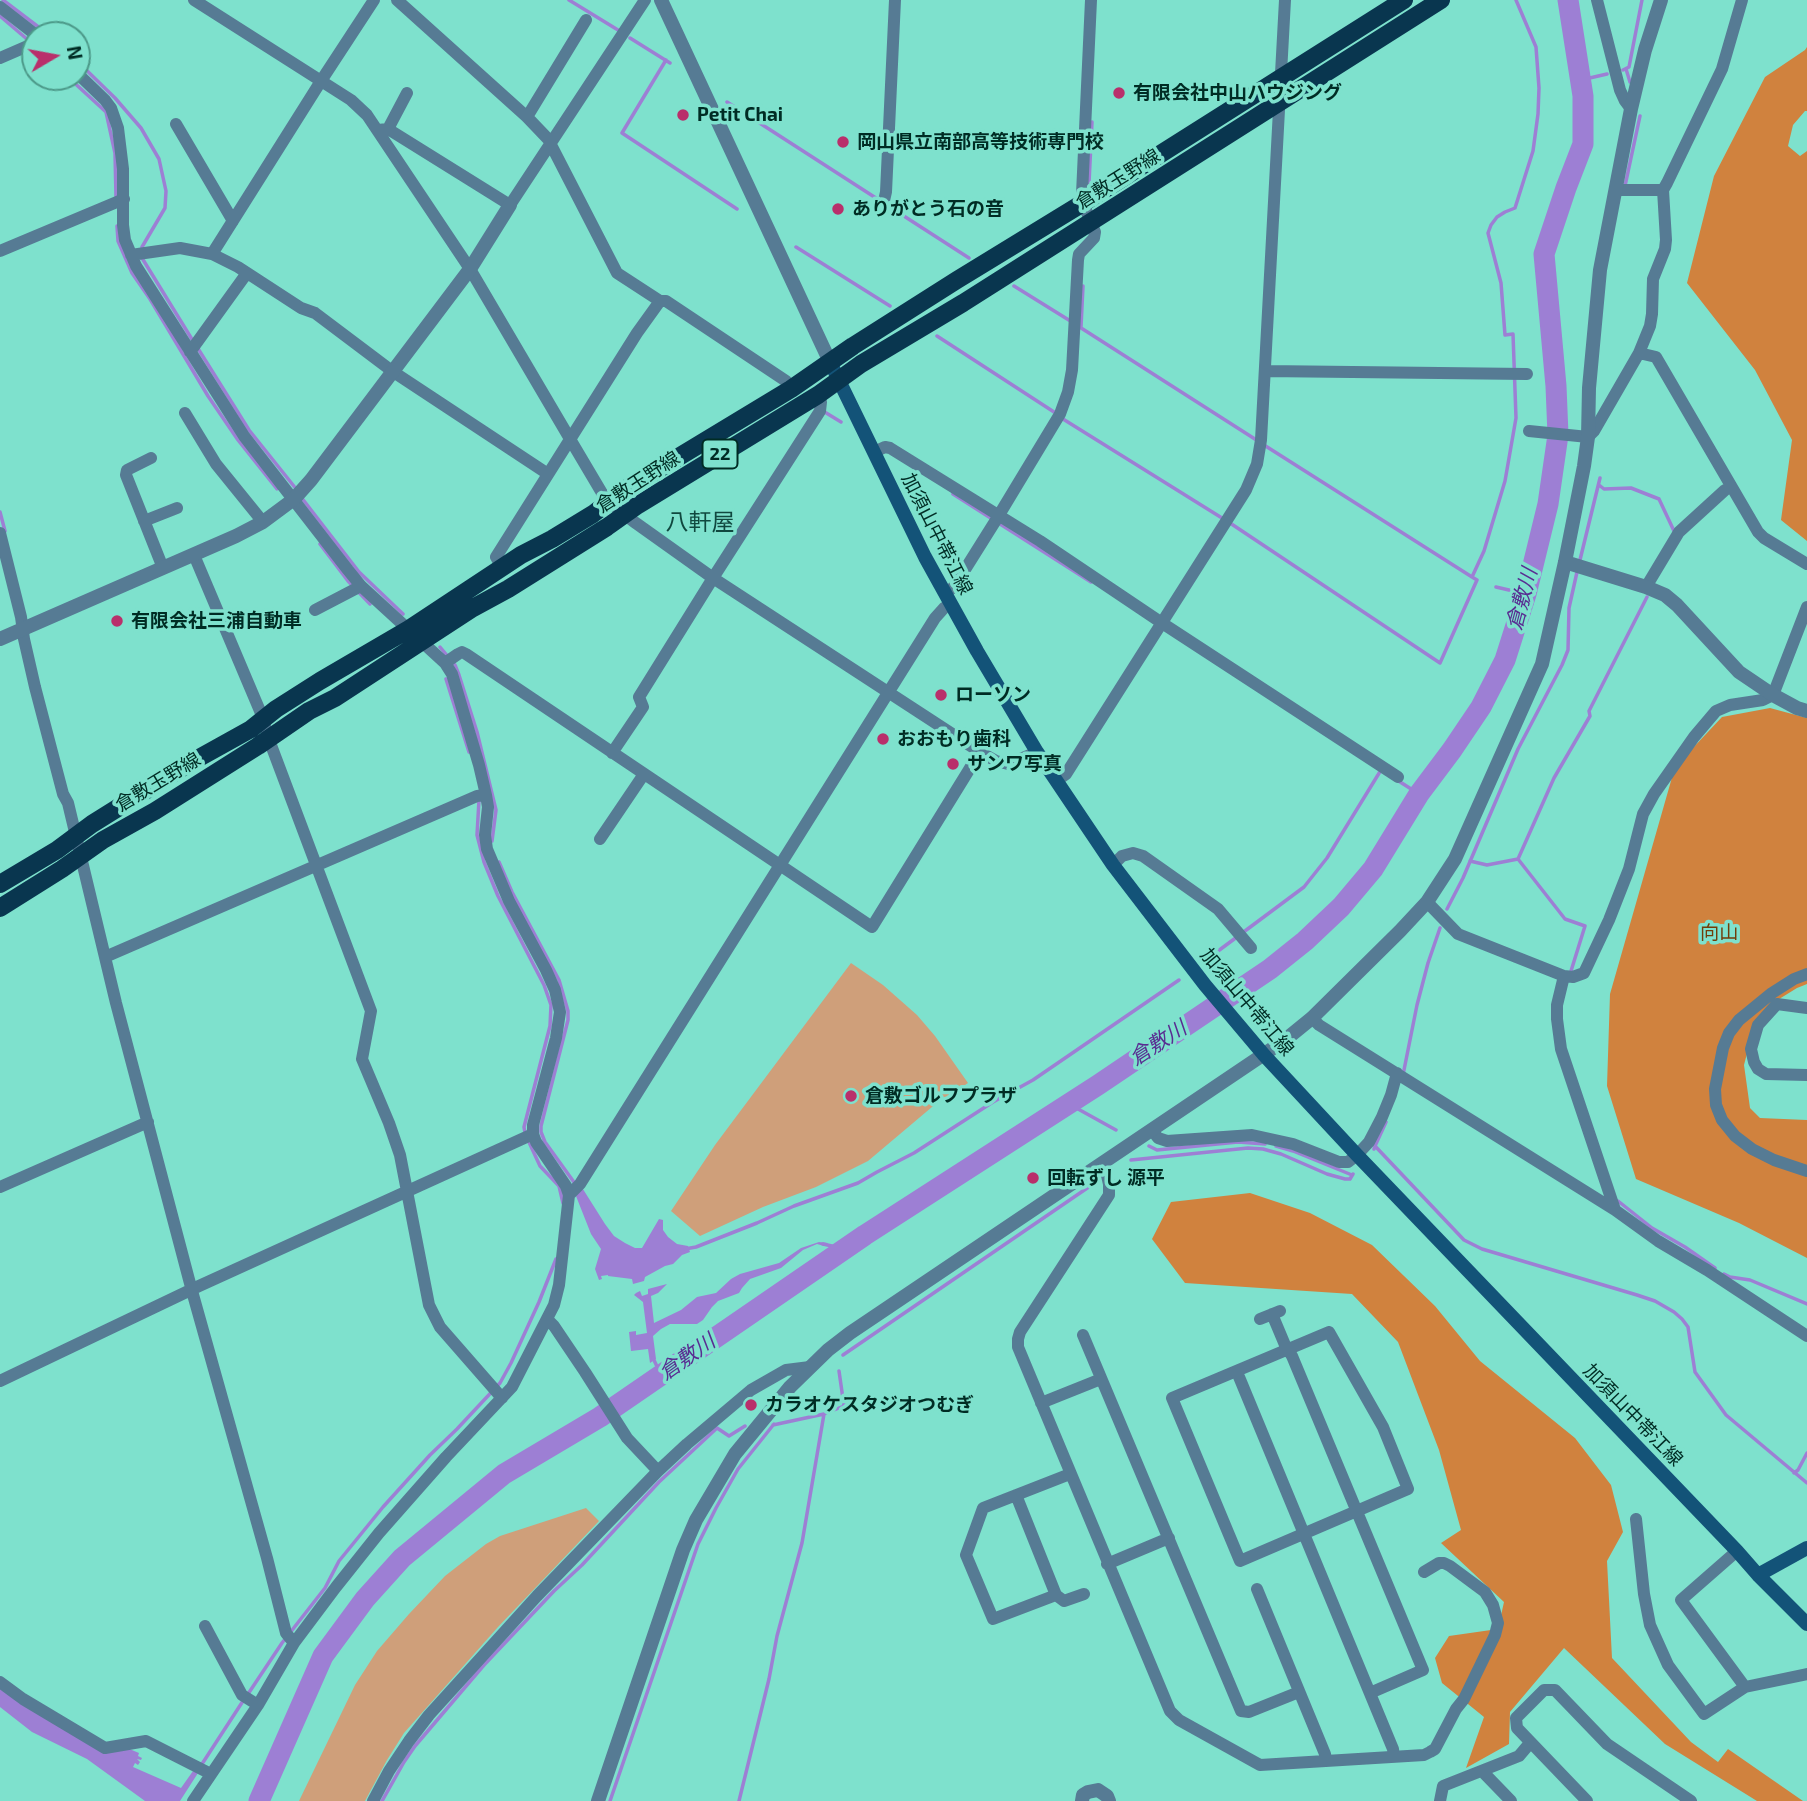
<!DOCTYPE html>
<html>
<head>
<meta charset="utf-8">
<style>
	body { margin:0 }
	#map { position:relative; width:1807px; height:1801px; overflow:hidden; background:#7ee1cd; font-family:"Exo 2",sans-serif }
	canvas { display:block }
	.north { position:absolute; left:21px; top:21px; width:70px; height:70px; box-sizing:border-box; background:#7ee1cd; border:2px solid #4c9989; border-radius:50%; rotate:80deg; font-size:19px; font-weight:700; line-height:28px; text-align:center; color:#002c24 }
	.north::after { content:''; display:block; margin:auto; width:24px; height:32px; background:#b92f6b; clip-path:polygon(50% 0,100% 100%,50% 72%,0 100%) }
</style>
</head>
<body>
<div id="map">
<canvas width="1807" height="1801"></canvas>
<div class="north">N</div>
</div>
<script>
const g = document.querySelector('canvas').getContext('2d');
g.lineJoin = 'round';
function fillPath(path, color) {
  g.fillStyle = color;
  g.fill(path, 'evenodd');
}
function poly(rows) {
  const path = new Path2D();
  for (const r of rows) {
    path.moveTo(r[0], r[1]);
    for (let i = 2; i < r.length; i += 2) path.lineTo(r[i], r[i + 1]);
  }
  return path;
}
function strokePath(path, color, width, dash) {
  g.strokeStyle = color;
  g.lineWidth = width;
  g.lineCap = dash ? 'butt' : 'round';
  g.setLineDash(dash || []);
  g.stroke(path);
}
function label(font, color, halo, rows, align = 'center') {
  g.font = font + ' "Exo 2","Noto Sans JP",sans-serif';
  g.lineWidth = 7;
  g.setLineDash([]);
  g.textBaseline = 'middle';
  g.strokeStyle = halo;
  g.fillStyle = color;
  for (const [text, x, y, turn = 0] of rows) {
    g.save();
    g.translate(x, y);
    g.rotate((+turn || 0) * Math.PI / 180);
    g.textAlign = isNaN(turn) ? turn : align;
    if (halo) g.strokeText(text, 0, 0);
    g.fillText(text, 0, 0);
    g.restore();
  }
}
fillPath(poly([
	[851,963,883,985,917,1015,935,1036,968,1083,932,1107,868,1161,816,1187,763,1207,700,1236,671,1211,715,1145],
	[586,1508,599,1521,498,1627,404,1733,387,1760,365,1801,299,1801,355,1685,377,1651,409,1614,445,1576,486,1544,500,1536]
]), '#cf9f7a');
fillPath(poly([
	[1807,47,1807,111,1805,111,1793,125,1788,146,1800,156,1807,151,1807,541,1781,520,1792,440,1755,370,1687,283,1714,176,1765,77,1805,50],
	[1770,708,1807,718,1807,984,1797,988,1771,1004,1753,1030,1744,1065,1750,1108,1760,1118,1807,1120,1807,1258,1739,1223,1636,1179,1607,1086,1610,994,1675,767,1722,717],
	[1250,1193,1310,1213,1372,1245,1435,1306,1480,1361,1575,1438,1611,1485,1623,1532,1607,1561,1612,1658,1691,1742,1718,1762,1728,1749,1803,1801,1757,1801,1665,1744,1564,1648,1510,1712,1509,1744,1466,1768,1484,1717,1442,1683,1435,1658,1449,1636,1498,1629,1504,1602,1441,1543,1461,1530,1439,1450,1398,1342,1352,1294,1185,1283,1152,1239,1171,1202]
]), '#d0823e');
fillPath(poly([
	[581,1186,605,1224,614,1236,625,1243,635,1248,642,1248,659,1219,663,1220,663,1230,668,1237,677,1244,688,1246,690,1252,682,1255,673,1264,665,1266,645,1277,644,1281,633,1284,632,1279,608,1276,608,1275,601,1276,602,1279,599,1280,595,1269,601,1249,591,1234,576,1196],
	[819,1242,828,1243,824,1246,817,1244,803,1250,781,1268,750,1279,742,1288,739,1293,718,1301,712,1307,703,1320,697,1324,670,1324,661,1329,653,1336,656,1359,650,1363,648,1349,631,1351,629,1332,636,1331,636,1335,647,1333,643,1302,634,1295,636,1293,640,1291,642,1296,648,1294,648,1289,667,1284,658,1293,651,1296,654,1323,681,1310,697,1297,716,1293,731,1279,740,1274,779,1263,801,1248],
	[0,1685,105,1751,127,1748,139,1753,138,1756,142,1758,141,1760,137,1759,140,1762,138,1765,135,1763,133,1767,181,1788,193,1771,198,1773,180,1801,145,1801,87,1759,32,1732,0,1707]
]), '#9d7fd4');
strokePath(poly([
	[3,0,49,35],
	[569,0,618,30],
	[0,16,28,40],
	[630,38,670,63],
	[666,60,622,133,737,209],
	[77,61,115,98,141,128,159,159,166,191,165,208,142,247,142,250],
	[1626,69,1630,82],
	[1623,70,1629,67,1642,0],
	[68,77,106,112,115,153,116,197],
	[1581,80,1607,74],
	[727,102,969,258],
	[1089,183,1092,122],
	[1625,186,1640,116],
	[117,226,118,241,132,273,150,299,208,396,238,440,277,489],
	[796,247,890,306],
	[142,258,193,341],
	[1014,286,1072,322],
	[1078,326,1258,441],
	[1081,327,1083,286],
	[937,336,1054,412],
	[197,347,249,430,297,490],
	[823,411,841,422],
	[1063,419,1230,523,1440,663,1477,580,1472,577,1484,551,1505,481,1516,418,1513,334,1505,335,1501,283,1488,233,1491,225,1497,217,1505,212,1515,208,1533,151,1538,114,1539,88,1536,47,1516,0],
	[1264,445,1472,577],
	[1599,485,1604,489,1631,488,1659,499,1674,531],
	[953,494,1091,582],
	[301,497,359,572,403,614],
	[0,512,5,531],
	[320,544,348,581,370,604],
	[1579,564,1600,478],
	[1496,587,1526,594],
	[440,647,455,665,459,675,477,732,496,810,492,841],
	[446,679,469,752],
	[1397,780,1419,794],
	[479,800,477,835,484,862,498,896,544,985,551,1005,550,1026,524,1127,525,1133],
	[1518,859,1565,919,1585,926,1571,971],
	[1470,861,1487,865,1518,859,1554,778,1590,716,1589,711,1647,597],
	[499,862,512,892,559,980,568,1011,568,1020,541,1126,541,1132,545,1142,576,1185],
	[1447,909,1463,878,1518,749,1562,665,1568,650,1569,608,1577,572],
	[1206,960,1304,887,1327,858,1381,770],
	[1403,1075,1417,1005,1428,963,1440,928],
	[1069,1104,1116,1130],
	[528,1140,540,1166,559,1186,563,1203],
	[1149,1146,1157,1150,1238,1142,1265,1144],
	[1276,1146,1293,1151,1352,1175],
	[1375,1146,1386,1122],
	[1374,1149,1375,1146,1464,1240,1482,1249,1637,1295,1655,1301,1674,1312,1682,1319,1688,1327,1695,1372,1726,1415,1807,1483],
	[1131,1160,1248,1148,1263,1149,1281,1154,1327,1174,1345,1179,1350,1179,1353,1174],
	[1618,1201,1652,1228,1685,1247,1715,1268],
	[823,1244,845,1249],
	[685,1249,696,1247,757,1223,794,1206,858,1183,877,1172,914,1153,993,1102,1033,1080,1179,980],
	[1724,1274,1730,1277,1750,1280,1807,1304],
	[843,1355,1099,1180],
	[653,1358,661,1375],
	[773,1425,824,1414,844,1406,839,1371],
	[1794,1473,1798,1470,1807,1453],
	[248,1694,282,1643,325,1588,339,1561,383,1507,430,1455,457,1429,500,1383,511,1363,539,1302,556,1259],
	[202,1764,243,1701],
	[382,1801,404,1762,415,1746,484,1665,554,1591,582,1565,659,1482,717,1428,729,1436,745,1426],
	[610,1801,698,1544,716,1508,738,1469,774,1424],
	[739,1801,769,1679,777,1636,802,1543,824,1414]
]), '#9d7fd4', 3.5);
strokePath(poly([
	[259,1801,323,1656,365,1599,402,1558,504,1474,600,1417,865,1235,1098,1085,1270,969,1305,941,1341,907,1373,869,1419,794,1452,750,1481,707,1505,660,1526,594,1548,504,1558,435,1556,386,1544,254,1566,188,1583,144,1583,96,1568,0]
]), '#9d7fd4', 21);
strokePath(poly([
	[194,0,351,100,367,115,470,269,570,439,602,493,609,502,633,521,713,578,980,752,996,761,1008,764,1037,752],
	[397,0,527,117,548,139,617,273,660,301,666,301,786,381,791,389],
	[1597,0,1620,90,1625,101,1631,109],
	[0,7,36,35],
	[0,58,30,45,35,40],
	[77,73,105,100,111,108,118,128,123,169,123,225,125,240,136,266,244,436,348,570,361,586,445,663,452,674,479,765,486,795,488,807,485,835,487,849,509,901,546,970,555,990,560,1012,556,1038,533,1125,533,1134,536,1142,566,1186,569,1195,559,1285,554,1305,512,1387,446,1457,379,1533,336,1587,294,1643,258,1705,193,1801],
	[527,117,586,20],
	[176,124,233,221],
	[388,129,407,93],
	[378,130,388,129,510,205,645,0],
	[1615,190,1663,190,1667,183,1722,69,1742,0],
	[883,205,886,192,895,0],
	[0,251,124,199],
	[212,254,321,81,374,0],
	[131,255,180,248,212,254,238,267,301,308,315,313,392,371,548,474],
	[190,352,247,273],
	[1639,353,1656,357,1758,532,1764,538,1807,564],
	[1265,371,1527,374],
	[185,413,216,464,263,522],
	[1529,431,1588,437,1594,431,1639,353,1650,326,1652,314,1653,279,1665,249,1666,240,1663,190],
	[874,452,885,447,890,448,1040,541,1162,623,1398,777],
	[151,458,127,470,126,475,163,568],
	[144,521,177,508],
	[0,533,21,617,24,639,35,687,63,794,68,803,116,1003,192,1291,267,1558,286,1633,294,1643],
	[194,555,260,711,271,745,371,1011,362,1059,389,1123,400,1155,429,1305,440,1327,502,1398],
	[502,568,496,557,637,333,660,301],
	[1646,587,1679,532,1725,490,1731,487],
	[945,593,954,587,996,520,1060,414,1068,392,1072,370,1078,260,1079,254,1094,238,1095,232,1083,203,1082,194,1091,0],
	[315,610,361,586],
	[445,663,458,654,462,652,466,654,872,927,980,752],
	[612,753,643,707,639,697,713,578,820,411,821,402],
	[1056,781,1066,774,1246,490,1257,464,1261,440,1285,0],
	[600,839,644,774],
	[1113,865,1122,856,1133,853,1143,856,1218,909,1251,948],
	[1427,902,1458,934,1564,976,1573,977,1584,973,1609,920,1629,869,1643,814,1654,794,1694,737,1716,711,1730,705,1763,700,1773,695,1807,607],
	[105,957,477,796,486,795],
	[1807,974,1794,979,1772,993,1739,1020,1729,1033,1723,1048,1715,1089,1716,1105,1722,1120,1735,1136,1752,1149,1774,1160,1807,1171],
	[1564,976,1557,1005,1557,1019,1561,1049,1615,1210],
	[1807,1008,1777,1004,1758,1025,1751,1049,1754,1062,1758,1069,1766,1074,1807,1075],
	[1312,1018,1319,1025,1615,1210,1658,1241,1707,1270,1807,1336],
	[1152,1130,1158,1138,1167,1141,1252,1135,1293,1144,1339,1162,1348,1162,1357,1155,1369,1142,1382,1117,1391,1095,1397,1073],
	[1104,1163,1109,1184,1109,1195,1020,1332,1018,1339,1018,1347,1170,1711,1179,1720,1260,1765,1424,1755,1430,1752,1435,1749,1456,1709,1464,1699,1495,1635,1498,1623,1493,1605,1485,1592,1450,1566,1444,1563,1439,1563,1424,1572],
	[0,1187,148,1122],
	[569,1195,580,1184,935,618,944,608,951,604],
	[1272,1314,1285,1345,1292,1356,1423,1670,1370,1693],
	[547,1319,554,1326,585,1372,627,1438,658,1471],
	[1260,1319,1280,1311],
	[1329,1332,1383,1427,1408,1489,1240,1561,1172,1398,1329,1332],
	[1083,1335,1241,1711,1249,1712,1299,1692],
	[1237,1372,1393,1749,1394,1756],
	[0,1381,199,1286,533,1134],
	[1041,1403,1101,1379],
	[1016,1495,1056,1595,1064,1601,1084,1594],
	[1636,1519,1644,1594,1650,1625,1668,1665,1704,1714,1745,1687],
	[1737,1551,1681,1600,1745,1687,1807,1674],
	[1107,1564,1169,1538],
	[1257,1589,1325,1754,1326,1760],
	[1056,1595,993,1619,966,1555,983,1508,1070,1474],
	[205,1626,242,1695,258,1705],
	[0,1682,23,1699,105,1748,146,1741,211,1774],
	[1482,1771,1511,1801],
	[373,1801,389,1771,409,1741,429,1715,537,1596,658,1471,687,1444,751,1390,786,1370,810,1367],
	[1440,1801,1443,1786,1519,1756,1530,1743],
	[1587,1801,1517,1728,1516,1718,1544,1690,1555,1690,1607,1744,1691,1801]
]), '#567b94', 12);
strokePath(poly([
	[661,0,830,362],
	[1565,562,1646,587,1665,595,1677,605,1739,672,1773,695,1797,708,1807,711],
	[0,639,236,536,263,522,294,499,311,480,470,269,510,205],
	[598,1801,683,1550,696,1520,735,1454,790,1387,828,1350,850,1333,1285,1040,1312,1018,1400,931,1427,902,1455,859,1542,664,1565,562,1584,466,1588,437,1589,388,1600,270,1631,109,1645,50,1661,0],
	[1082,1801,1083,1795,1088,1792,1098,1790,1107,1796,1109,1801]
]), '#567b94', 14);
strokePath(poly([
	[830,362,925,557,977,651,1037,752,1113,865,1205,985,1264,1055,1357,1155,1737,1551,1758,1575,1807,1624],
	[1758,1575,1807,1548]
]), '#135378', 14);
strokePath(poly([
	[0,884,57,850,92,824,188,764,251,729,276,709,320,681,409,629,521,555,552,539,593,514,624,490,791,389,853,346,957,280,1083,203,1404,0],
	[0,908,62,869,103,840,155,811,258,746,309,711,335,698,473,608,508,589,607,527,638,505,818,395,861,364,963,303,1441,0]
]), '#09364f', 18);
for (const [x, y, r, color] of [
	[1119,93,7,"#b92f6b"],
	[683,115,7,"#b92f6b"],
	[843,142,7,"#b92f6b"],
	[838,209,7,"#b92f6b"],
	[117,621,7,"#b92f6b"],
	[941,695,7,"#b92f6b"],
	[883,739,7,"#b92f6b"],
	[953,764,7,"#b92f6b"],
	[851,1096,7,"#b92f6b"],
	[1033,1178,7,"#b92f6b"],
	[751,1405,7,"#b92f6b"]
]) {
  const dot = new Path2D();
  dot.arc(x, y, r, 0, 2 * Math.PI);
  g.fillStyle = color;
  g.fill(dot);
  strokePath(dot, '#7ee1cd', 2.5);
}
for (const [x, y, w] of [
	[720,454,35]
]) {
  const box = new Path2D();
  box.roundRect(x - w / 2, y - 14.5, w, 29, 5);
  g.fillStyle = '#7ee1cd';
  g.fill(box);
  strokePath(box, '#002c24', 2);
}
label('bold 18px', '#002c24', null, [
	["22",720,454]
]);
label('bold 19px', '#002c24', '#7ee1cd', [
	["有限会社中山ハウジング",1133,93],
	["Petit Chai",697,115],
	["岡山県立南部高等技術専門校",857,142],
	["ありがとう石の音",852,209],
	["有限会社三浦自動車",131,621],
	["ローソン",955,695],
	["おおもり歯科",897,739],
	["サンワ写真",967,764],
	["倉敷ゴルフプラザ",865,1096],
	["回転ずし 源平",1047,1178],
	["カラオケスタジオつむぎ",765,1405]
], 'left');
label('19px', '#002c24', '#7ee1cd', [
	["倉敷玉野線",1118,179,-32],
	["倉敷玉野線",638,482,-33],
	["加須山中帯江線",937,534,63],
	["倉敷玉野線",158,782,-31],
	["加須山中帯江線",1247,1002,50],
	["加須山中帯江線",1633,1415,46]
]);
label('19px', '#713d08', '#7ee1cd', [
	["向山",1719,933]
]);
label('italic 21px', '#592d92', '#7ee1cd', [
	["倉敷川",1522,599,-75],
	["倉敷川",1158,1043,-33],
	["倉敷川",687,1357,-35]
]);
label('23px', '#10483f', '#7ee1cd', [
	["八軒屋",700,522]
]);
</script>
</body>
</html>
